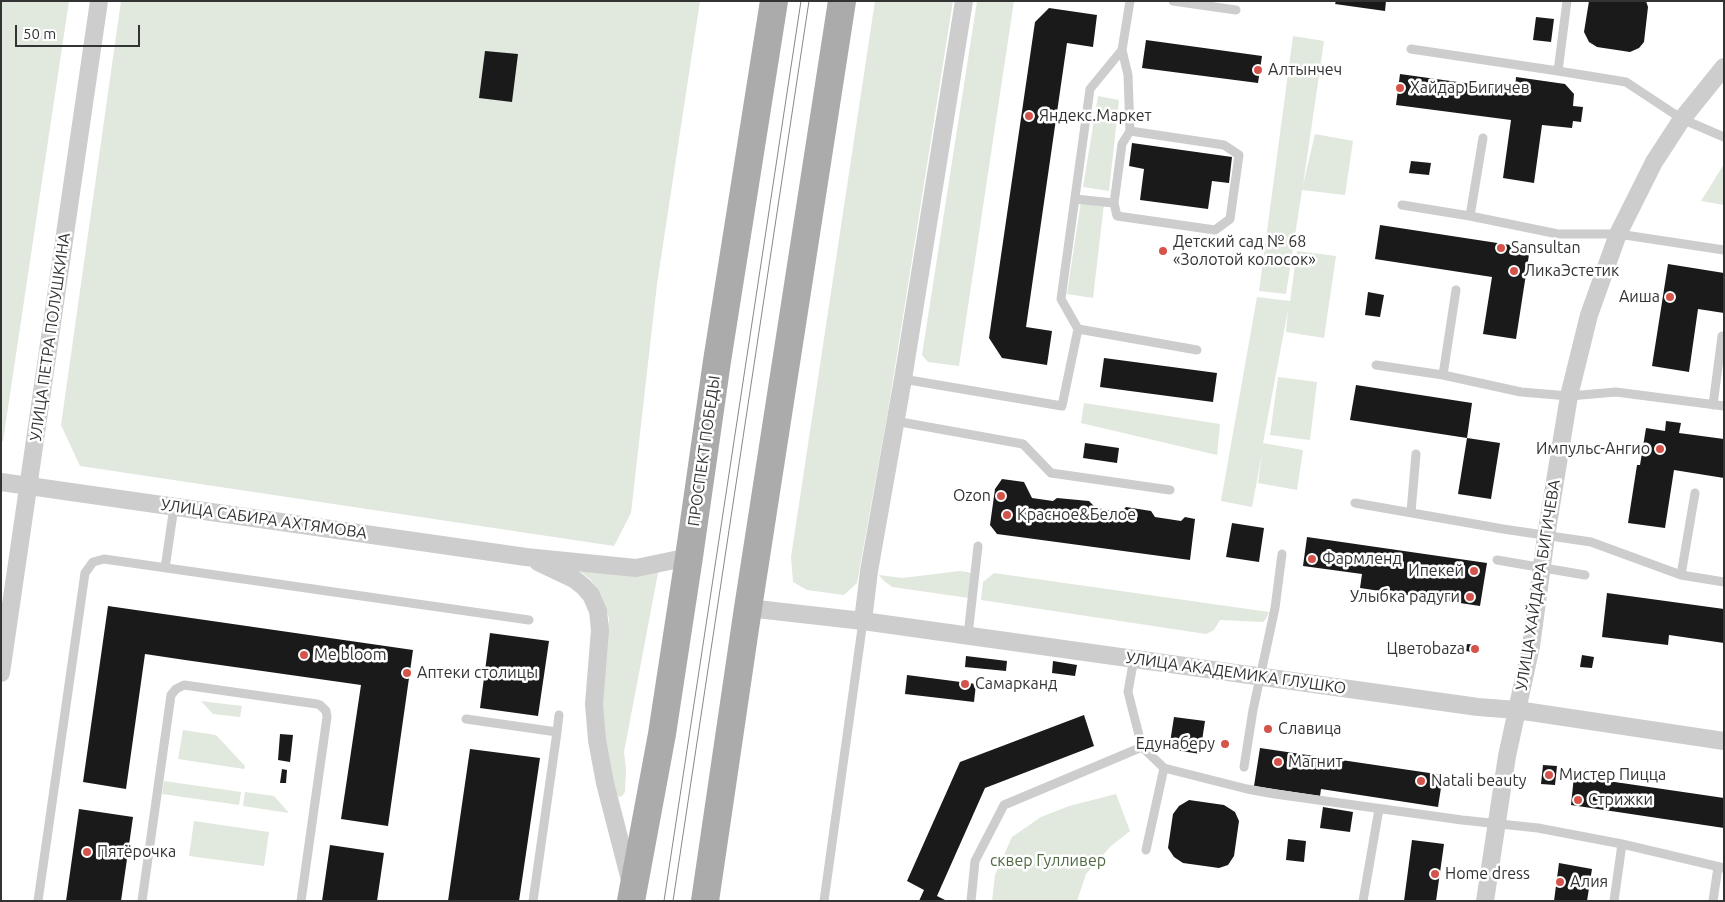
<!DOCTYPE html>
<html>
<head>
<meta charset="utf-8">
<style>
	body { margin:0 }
	#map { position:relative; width:1725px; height:902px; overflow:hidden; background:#fff; font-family:Ubuntu,sans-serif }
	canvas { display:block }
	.frame { position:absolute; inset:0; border:2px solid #333; pointer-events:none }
	.scale { position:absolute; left:15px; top:25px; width:125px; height:22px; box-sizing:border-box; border:2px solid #333; border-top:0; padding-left:6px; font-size:15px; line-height:18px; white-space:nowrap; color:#333; -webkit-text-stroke:4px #fff; paint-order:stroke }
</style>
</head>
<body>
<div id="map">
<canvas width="1725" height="902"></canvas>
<div class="frame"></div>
<div class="scale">50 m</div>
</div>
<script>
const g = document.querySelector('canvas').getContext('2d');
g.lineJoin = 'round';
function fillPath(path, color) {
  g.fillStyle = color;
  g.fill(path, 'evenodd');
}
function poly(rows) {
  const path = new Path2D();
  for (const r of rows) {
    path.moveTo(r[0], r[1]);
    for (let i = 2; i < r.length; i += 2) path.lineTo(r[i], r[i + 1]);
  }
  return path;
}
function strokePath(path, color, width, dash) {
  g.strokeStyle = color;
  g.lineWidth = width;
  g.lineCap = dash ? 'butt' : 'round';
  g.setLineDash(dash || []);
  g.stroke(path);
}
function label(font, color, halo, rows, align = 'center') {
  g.font = font + ' Ubuntu,sans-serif';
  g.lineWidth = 5;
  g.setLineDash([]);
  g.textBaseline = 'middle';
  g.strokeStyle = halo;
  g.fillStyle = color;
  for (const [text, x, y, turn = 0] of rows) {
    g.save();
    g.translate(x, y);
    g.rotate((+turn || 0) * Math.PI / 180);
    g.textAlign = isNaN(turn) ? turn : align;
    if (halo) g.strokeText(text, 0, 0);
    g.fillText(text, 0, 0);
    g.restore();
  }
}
fillPath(poly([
	[1,1,69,1,3,441,1,441],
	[121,1,700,1,657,284,631,513,614,546,80,466,61,425],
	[875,1,953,1,888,411,857,583,844,595,807,590,793,582,791,557],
	[977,1,1014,1,959,366,928,362,922,355],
	[1293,36,1324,41,1303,185,1315,134,1353,141,1345,195,1302,190,1286,294,1259,291],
	[1098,96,1119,100,1109,191,1083,187],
	[1724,164,1724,205,1701,201],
	[1081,201,1104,204,1093,298,1067,294],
	[1297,251,1336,256,1324,338,1286,332,1288,310,1263,443,1303,450,1297,490,1258,483,1262,454,1252,507,1221,501,1257,297,1290,301],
	[1278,377,1317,382,1310,440,1270,435],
	[1084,403,1220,424,1217,455,1081,423],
	[659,568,624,752,626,769,625,792,622,796,619,797,613,788,599,731,609,618,601,595,591,580,579,571],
	[960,571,968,572,971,574,969,598,892,587,883,580,879,575,902,578],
	[994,573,1269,612,1266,619,1263,622,1220,620,1214,630,1206,634,981,600,983,582],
	[201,701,242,706,240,717,213,714],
	[183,730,216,735,245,766,244,769,178,759],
	[164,781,241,792,239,805,162,794],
	[245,792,274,796,289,813,243,806],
	[1116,794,1130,831,1111,846,1086,874,1077,901,992,901,995,875,1012,837,1041,817,1069,806],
	[194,821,269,832,264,866,189,856]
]), '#e1e8dd');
fillPath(poly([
	[1336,1,1386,1,1385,11,1335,4],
	[1589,1,1646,1,1648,7,1644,42,1639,48,1630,52,1597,47,1589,42,1584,32],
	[1049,8,1097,15,1093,47,1067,43,1026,327,1052,331,1047,365,1002,358,989,338,1035,22],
	[1536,17,1554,19,1551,42,1533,40],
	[1146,40,1262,56,1258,83,1142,68],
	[485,51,518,54,512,102,479,98],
	[1400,74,1515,90,1516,77,1565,84,1574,94,1573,106,1583,107,1581,122,1573,121,1572,128,1542,125,1534,183,1503,178,1511,120,1396,105],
	[1132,143,1232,157,1229,183,1212,181,1208,209,1140,200,1144,169,1129,166],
	[1411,161,1431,163,1429,175,1409,173],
	[1380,225,1530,248,1516,339,1483,334,1492,277,1375,259],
	[1668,264,1724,273,1724,313,1698,309,1689,372,1652,366],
	[1368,292,1384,295,1380,317,1365,315],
	[1104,358,1217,373,1213,402,1100,387],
	[1356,385,1472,403,1467,438,1350,420],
	[1666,421,1681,423,1679,433,1724,439,1724,478,1674,470,1665,528,1628,523,1637,465,1640,465,1646,428,1665,431],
	[1467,438,1500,443,1491,499,1458,494],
	[1085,443,1119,448,1117,463,1083,458],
	[1002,479,1024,482,1032,498,1053,501,1057,498,1089,501,1096,508,1121,512,1126,507,1151,511,1155,517,1181,521,1185,517,1195,519,1190,560,997,534,990,525,995,489],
	[1232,523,1264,528,1259,562,1226,557],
	[1307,537,1487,563,1480,606,1360,588,1362,574,1303,566],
	[1607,593,1724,609,1724,643,1669,635,1668,645,1602,637],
	[108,606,413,650,388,826,341,819,361,685,185,660,145,654,126,789,83,782],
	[490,633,549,641,538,716,480,708],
	[1467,644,1478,645,1477,653,1466,651],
	[1582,655,1594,657,1592,668,1580,667],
	[966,656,1007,661,1006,671,965,667],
	[1053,661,1077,665,1075,676,1052,673],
	[907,675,976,684,974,702,905,694],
	[1084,715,1094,746,985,788,937,896,947,901,919,901,924,890,907,881,960,762],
	[1174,717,1205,721,1200,754,1169,749],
	[280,734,293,735,290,762,278,760],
	[1260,748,1443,775,1438,807,1321,789,1320,796,1254,786],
	[470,749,540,758,519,901,448,901],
	[1543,765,1557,766,1555,785,1541,784],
	[282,769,287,770,286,783,280,783],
	[1574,776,1724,798,1724,828,1571,805],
	[1189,800,1224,805,1235,812,1239,821,1234,856,1228,865,1219,868,1183,863,1174,857,1168,848,1173,814,1179,806],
	[1323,807,1353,812,1350,832,1320,828],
	[79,809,133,817,121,901,66,901],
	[1288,839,1306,841,1304,862,1286,860],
	[1412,840,1444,844,1436,901,1404,901],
	[330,845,384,853,377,901,322,901],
	[1559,863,1592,869,1587,901,1554,901]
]), '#1a1a1a');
strokePath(poly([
	[1173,1,1236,10],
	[1567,1,1558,71,1626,82,1682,119,1724,137],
	[1411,49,1558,71],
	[1122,50,1128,75,1130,131],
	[1075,199,1114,203,1117,216,1215,230,1230,219,1239,155,1224,145,1130,131,1122,144,1114,203],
	[1402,205,1470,216,1558,234,1618,234,1724,250],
	[1470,216,1483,138],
	[1078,329,1197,350],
	[1376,365,1443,375,1521,392,1569,396,1616,392,1724,406],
	[1443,375,1456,290],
	[903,379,1062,406,1078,329,1061,299,1090,89,1122,50,1130,1],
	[1713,405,1722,336],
	[895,421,1023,444,1051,473,1170,490],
	[1355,503,1503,529,1591,542,1681,575,1724,582],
	[1411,512,1416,454],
	[1497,560,1585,575],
	[165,568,174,507],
	[1681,575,1695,493],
	[968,635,978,546],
	[1134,658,1128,692,1142,747,1164,768,1247,789,1275,794,1462,820,1538,828,1622,844,1724,868],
	[466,719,557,732,533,901],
	[557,732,559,715],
	[1244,767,1253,710,1275,608,1282,554],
	[1146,850,1164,768],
	[38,901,85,573,93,562,104,559,529,620],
	[142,901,171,695,176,689,184,685,317,704,320,705,326,711,327,717,301,901],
	[824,901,863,621],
	[971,901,975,861,1004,805,1142,747],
	[1363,901,1379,809],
	[1614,901,1622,844],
	[1713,901,1718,867]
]), '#cdcdcd', 9);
strokePath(poly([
	[1,482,526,557,636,568,689,557],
	[538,562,574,579,584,587,591,595,598,611,600,630,594,704,597,740,605,783,630,880],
	[748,608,863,621,1478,707,1517,710,1724,741],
	[863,621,869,571,903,379,964,1],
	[1,673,99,1],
	[1485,901,1507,756,1531,646,1546,536,1569,396,1589,315,1618,234,1654,162,1682,119,1724,67]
]), '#cdcdcd', 18);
strokePath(poly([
	[631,901,662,734,689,557,717,361,774,1],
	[705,901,748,608,842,1]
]), '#ababab', 28);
strokePath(poly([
	[664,901,801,1],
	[673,901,809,1]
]), '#888', 1);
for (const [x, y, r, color] of [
	[1258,70,5,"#d4544b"],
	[1400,88,5,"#d4544b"],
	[1029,116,5,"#d4544b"],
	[1501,248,5,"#d4544b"],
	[1163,251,5,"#d4544b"],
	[1514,271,5,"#d4544b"],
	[1670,297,5,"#d4544b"],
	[1660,449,5,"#d4544b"],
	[1001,496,5,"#d4544b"],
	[1007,515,5,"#d4544b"],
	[1312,559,5,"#d4544b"],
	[1474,571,5,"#d4544b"],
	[1470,597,5,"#d4544b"],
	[1475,649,5,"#d4544b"],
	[304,655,5,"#d4544b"],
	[407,673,5,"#d4544b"],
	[965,684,5,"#d4544b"],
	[1268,729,5,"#d4544b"],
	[1225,744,5,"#d4544b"],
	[1278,762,5,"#d4544b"],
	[1549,775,5,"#d4544b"],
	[1421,781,5,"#d4544b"],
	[1578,800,5,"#d4544b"],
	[87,852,5,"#d4544b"],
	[1435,874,5,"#d4544b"],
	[1560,882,5,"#d4544b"]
]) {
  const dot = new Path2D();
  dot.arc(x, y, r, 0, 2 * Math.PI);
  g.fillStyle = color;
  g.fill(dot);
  strokePath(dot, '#fff', 2);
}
label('16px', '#333', '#fff', [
	["Алтынчеч",1268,70],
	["Хайдар Бигичев",1410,88],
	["Яндекс.Маркет",1039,116],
	["Детский сад № 68",1173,242],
	["«Золотой колосок»",1173,260],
	["Sansultan",1511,248],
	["ЛикаЭстетик",1524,271],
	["Аиша",1660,297,"right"],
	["Импульс-Ангио",1650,449,"right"],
	["Ozon",991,496,"right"],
	["Красное&Белое",1017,515],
	["Фармленд",1322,559],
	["Ипекей",1464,571,"right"],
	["Улыбка радуги",1460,597,"right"],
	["Цветоbaza",1465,649,"right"],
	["Me bloom",314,655],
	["Аптеки столицы",417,673],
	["Самарканд",975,684],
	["Славица",1278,729],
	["Едунаберу",1215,744,"right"],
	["Магнит",1288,762],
	["Мистер Пицца",1559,775],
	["Natali beauty",1431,781],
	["Стрижки",1588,800],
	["Пятёрочка",97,852],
	["Home dress",1445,874],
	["Алия",1570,882]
], 'left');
label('16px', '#333', '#fff', [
	["УЛИЦА ПЕТРА ПОЛУШКИНА",50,337,-82],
	["ПРОСПЕКТ ПОБЕДЫ",704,451,-82],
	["УЛИЦА САБИРА АХТЯМОВА",264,519,8],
	["УЛИЦА ХАЙДАРА БИГИЧЕВА",1538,585,-81],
	["УЛИЦА АКАДЕМИКА ГЛУШКО",1236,673,8]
]);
label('16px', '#516a44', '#fff', [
	["сквер Гулливер",1048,861]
]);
</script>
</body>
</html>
